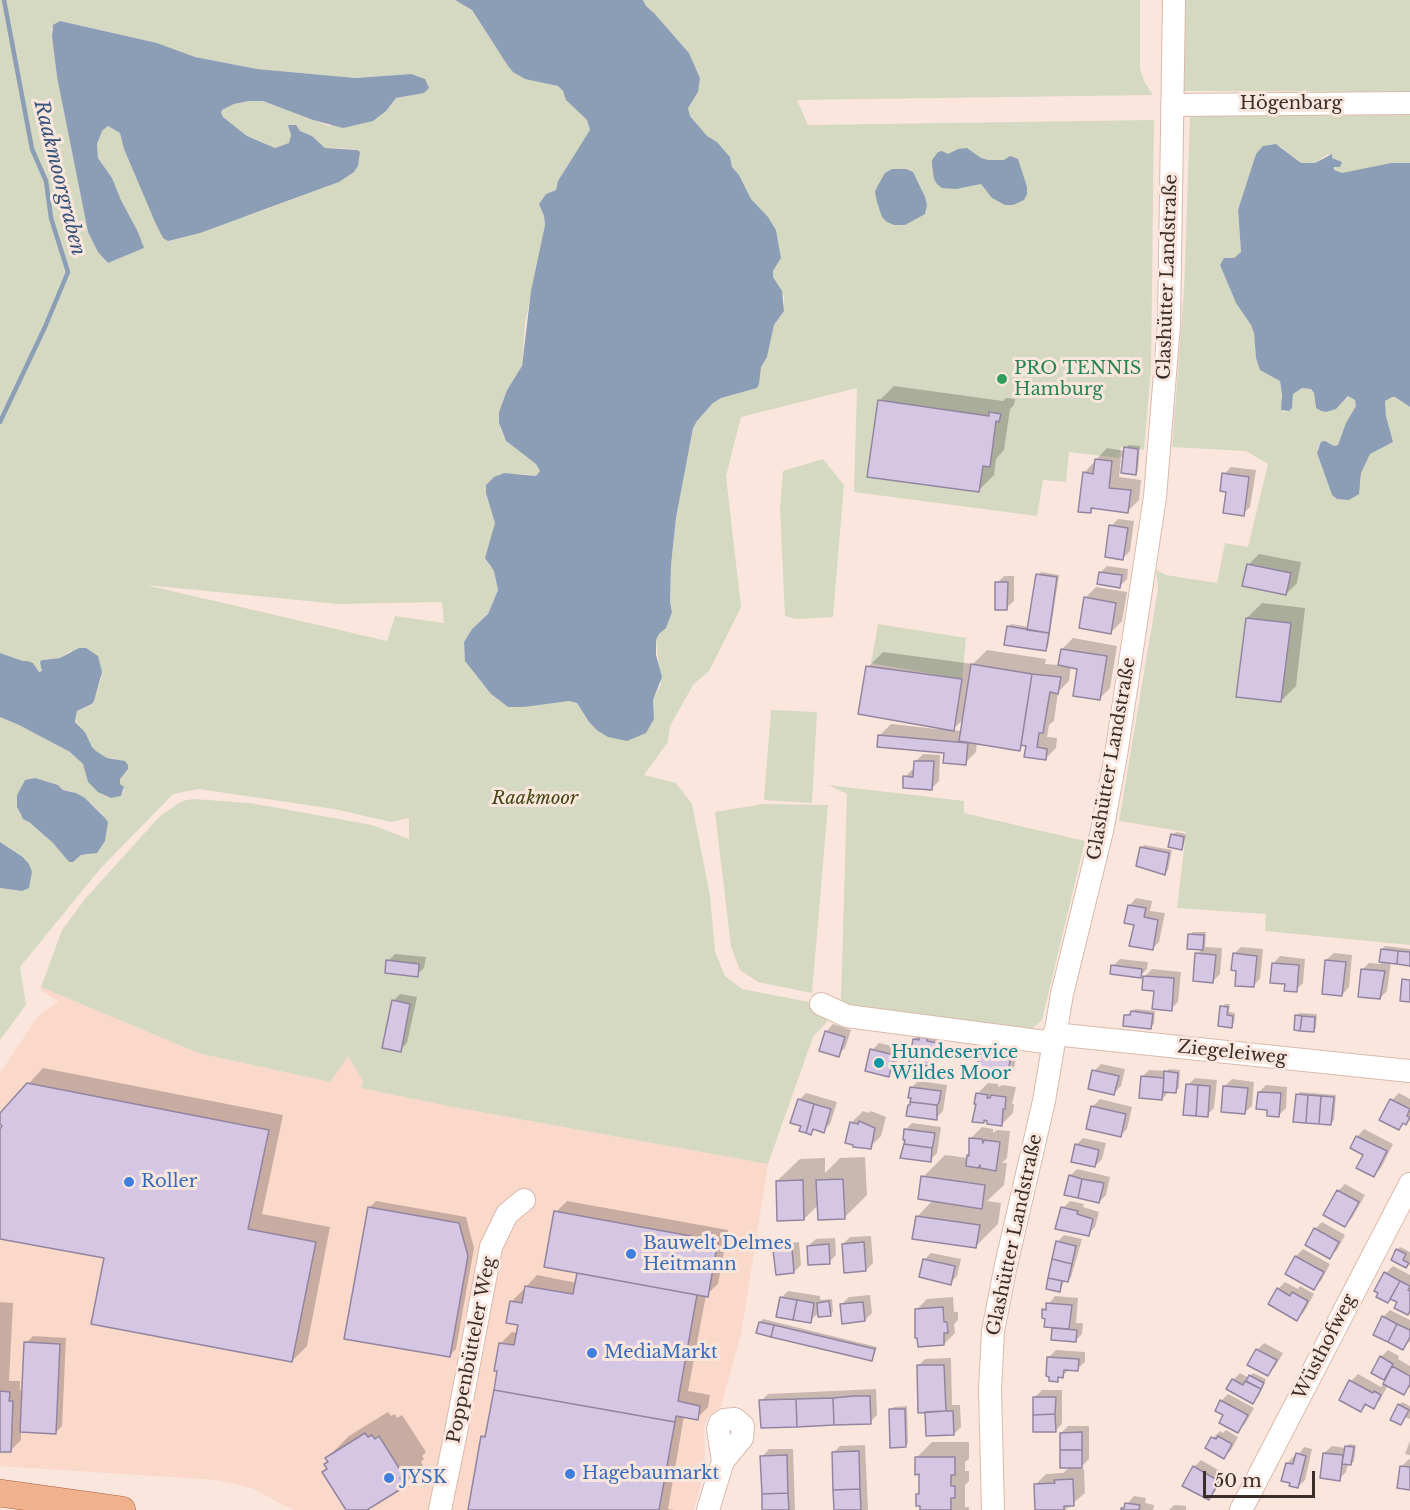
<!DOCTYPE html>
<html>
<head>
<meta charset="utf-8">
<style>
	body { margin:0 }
	#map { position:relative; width:1410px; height:1510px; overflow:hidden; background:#fbe6dd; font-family:"Libre Baskerville",serif }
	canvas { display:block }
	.scale { position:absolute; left:1203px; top:1471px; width:112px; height:27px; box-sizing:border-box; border:3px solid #3b2d28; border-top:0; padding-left:8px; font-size:18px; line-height:21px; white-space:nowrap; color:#3b2d28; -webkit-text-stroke:4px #fbe6dd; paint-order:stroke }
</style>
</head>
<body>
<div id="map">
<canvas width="1410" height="1510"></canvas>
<div class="scale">50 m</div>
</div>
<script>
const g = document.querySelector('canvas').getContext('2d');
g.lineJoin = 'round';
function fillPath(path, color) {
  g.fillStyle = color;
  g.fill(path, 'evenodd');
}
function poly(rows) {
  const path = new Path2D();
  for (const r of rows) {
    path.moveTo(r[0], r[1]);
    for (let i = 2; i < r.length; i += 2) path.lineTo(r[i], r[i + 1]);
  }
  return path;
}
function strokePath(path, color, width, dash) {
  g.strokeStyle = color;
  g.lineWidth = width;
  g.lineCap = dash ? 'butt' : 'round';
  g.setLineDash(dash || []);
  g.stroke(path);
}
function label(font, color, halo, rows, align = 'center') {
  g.font = font + ' "Libre Baskerville",serif';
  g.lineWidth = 6;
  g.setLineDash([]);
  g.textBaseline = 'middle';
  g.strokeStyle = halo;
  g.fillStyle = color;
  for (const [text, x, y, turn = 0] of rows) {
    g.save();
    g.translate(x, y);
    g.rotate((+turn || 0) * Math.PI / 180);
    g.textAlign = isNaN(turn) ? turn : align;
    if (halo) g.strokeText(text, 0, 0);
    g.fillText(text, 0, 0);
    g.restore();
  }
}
fillPath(poly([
	[41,987,198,1053,329,1082,348,1056,363,1081,361,1088,453,1107,768,1164,741,1334,721,1406,707,1418,704,1428,705,1466,694,1510,293,1510,252,1488,216,1480,0,1466,0,1073,38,1016,59,1001,41,991]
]), '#fad8ca');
fillPath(poly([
	[0,0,455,0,472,10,508,66,537,81,558,86,563,91,566,100,587,120,590,130,581,148,563,174,556,190,546,194,539,204,544,216,545,225,525,324,522,366,507,390,499,412,500,428,506,441,536,464,540,471,536,476,524,474,499,474,492,507,495,523,489,565,494,570,498,590,488,614,472,629,464,642,465,660,491,694,508,707,570,701,577,703,589,722,654,719,653,700,661,684,656,640,659,634,666,628,672,612,670,602,671,565,676,518,693,428,697,421,713,403,761,367,767,357,774,325,784,311,784,297,773,277,773,271,781,258,776,230,751,199,739,175,732,167,730,157,717,142,707,137,690,116,688,108,700,78,689,53,654,13,646,6,643,0,1140,0,1140,69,1144,81,1153,95,797,100,808,125,1154,120,1151,370,1144,450,1121,447,1119,458,1069,452,1066,482,1043,480,1037,516,854,492,857,388,741,417,726,476,741,607,709,671,693,685,670,726,668,742,644,775,676,783,692,804,710,896,715,952,725,976,742,989,824,1005,827,1022,813,1037,768,1164,453,1107,361,1088,363,1081,348,1056,330,1082,198,1053,41,987,62,930,85,899,160,816,182,801,193,799,250,803,372,825,409,839,409,818,391,822,334,809,199,789,173,794,100,869,20,967,26,1005,0,1040,0,888,22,891,29,864,24,857,0,842,0,717,19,725,70,752,83,764,88,782,111,798,121,796,124,791,124,788,120,784,117,759,107,758,96,751,92,747,85,732,76,722,77,711,92,705,94,701,101,678,71,651,60,658,45,659,42,671,39,672,35,667,23,661,0,653],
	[60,21,157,43,195,57,257,69,356,78,411,74,424,93,396,98,386,111,329,126,263,101,249,101,234,104,222,110,221,113,223,117,247,136,275,148,290,143,291,135,289,128,300,131,312,136,325,148,354,149,358,166,354,172,339,182,267,209,232,221,163,238,124,149,120,133,108,126,102,131,97,144,98,158,112,178,121,200,138,232,144,248,108,263,88,232,57,77,52,36,51,29],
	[146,585,338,604,442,602,444,623,395,616,387,641],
	[35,778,58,785,63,790,70,791,85,798,96,808,104,817,107,828,105,841,89,855,81,855,73,862,69,862,53,843,20,815,17,807,17,795,25,780],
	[1184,0,1410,0,1410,92,1182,91],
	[1410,115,1410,163,1391,163,1342,174,1334,171,1336,161,1328,154,1315,163,1309,164,1301,163,1280,146,1256,154,1238,214,1241,252,1238,256,1234,258,1229,258,1220,265,1236,303,1251,325,1254,333,1256,358,1280,381,1283,412,1289,411,1292,408,1293,394,1302,388,1311,389,1314,393,1316,408,1321,411,1326,412,1340,405,1349,396,1355,400,1357,406,1338,445,1334,446,1325,441,1318,449,1317,453,1332,495,1361,482,1361,473,1370,454,1393,442,1386,416,1385,401,1392,397,1395,397,1410,407,1410,945,1265,931,1266,914,1177,908,1186,832,1119,821,1158,589,1156,570,1166,575,1217,583,1225,543,1248,547,1268,464,1246,451,1172,447,1184,291,1190,116],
	[823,459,844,485,833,617,796,619,785,616,780,507,783,471],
	[878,624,966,638,962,679,871,663],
	[771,710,817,712,812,803,764,800],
	[828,785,964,801,964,813,1085,841,1042,1020,1029,1031,843,1004,841,999,847,794],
	[763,804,828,805,812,993,758,982,740,970,731,947,715,812]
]), '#d5d9c1');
fillPath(poly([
	[455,0,643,0,646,6,654,13,689,53,700,78,698,92,688,108,690,116,707,136,717,142,730,157,732,167,739,175,751,199,768,217,776,230,781,258,773,271,773,277,782,291,784,311,774,325,767,357,761,367,759,384,757,388,721,398,713,403,697,421,693,428,676,518,671,565,670,602,672,612,666,628,659,634,656,640,656,655,662,677,653,700,654,719,646,733,627,741,608,737,598,731,589,722,577,703,569,701,524,707,508,707,491,694,465,661,464,642,472,629,488,614,498,590,494,571,485,558,495,523,486,493,486,485,494,477,504,473,536,476,540,471,536,464,506,441,499,423,499,412,507,390,522,366,531,291,545,225,544,216,539,204,546,194,556,190,558,181,590,130,587,120,566,100,563,91,558,86,525,79,513,72,508,66,472,10],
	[60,21,157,43,195,57,257,69,356,78,411,74,425,79,429,88,424,93,396,98,386,111,373,121,343,128,313,120,263,101,249,101,234,104,222,110,221,113,223,117,247,136,275,148,289,143,291,135,288,125,296,125,300,131,312,136,325,148,357,150,360,152,358,166,354,172,339,182,200,233,168,241,163,238,155,222,124,149,120,133,108,126,102,131,97,144,98,158,112,178,121,200,138,232,144,248,108,263,98,252,88,232,57,77,52,36,53,25],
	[1276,144,1301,163,1315,163,1332,154,1332,158,1342,162,1340,167,1334,167,1334,170,1342,173,1391,163,1410,163,1410,407,1395,397,1392,397,1385,401,1386,416,1393,442,1370,454,1361,473,1359,494,1349,500,1337,499,1332,495,1317,453,1321,442,1325,441,1334,446,1338,445,1346,423,1356,406,1355,400,1348,396,1336,409,1326,412,1321,411,1316,408,1314,393,1311,389,1302,388,1293,394,1292,408,1289,411,1281,410,1282,395,1280,381,1260,370,1256,358,1254,333,1251,325,1236,303,1220,265,1224,258,1234,258,1241,252,1238,210,1256,154,1263,146],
	[967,148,981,158,988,160,1004,160,1010,156,1018,159,1027,187,1027,194,1024,200,1013,205,1005,205,992,198,981,184,956,189,942,188,937,184,934,179,932,165,932,160,938,152,942,151,948,154,958,149],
	[892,169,906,169,913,172,925,197,927,205,925,214,905,225,894,225,887,222,882,217,877,202,875,192,877,187,885,173],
	[79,648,86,648,98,656,102,672,94,701,92,704,77,711,75,722,85,732,92,747,96,751,107,758,125,761,128,765,128,769,120,779,120,784,124,787,121,796,111,798,98,792,88,782,83,764,70,752,19,725,0,717,0,653,23,661,27,661,33,663,39,672,42,671,40,662,42,660,60,658],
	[35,778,58,785,63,790,76,793,85,798,104,817,108,822,105,841,97,853,81,855,73,862,69,862,53,843,29,822,23,819,17,807,17,795,25,780],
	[0,842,23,857,29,864,32,872,29,888,22,891,0,888]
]), '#8b9eb6');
fillPath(poly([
	[894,386,1003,401,1006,398,1015,399,1014,405,1010,409,1004,450,996,459,994,475,979,490,879,401],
	[1128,445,1140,446,1138,471,1135,474,1124,458,1121,457,1119,477,1141,480,1139,500,1128,511,1095,507,1090,512,1084,473,1107,448,1125,451],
	[1231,467,1256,470,1250,507,1243,514,1227,491,1224,474],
	[1118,519,1134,521,1130,551,1123,558,1111,526],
	[1259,554,1301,562,1297,583,1286,594,1248,565],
	[1107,566,1128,569,1127,579,1120,586,1100,573],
	[1041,572,1059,575,1048,647,1045,650,1008,627,1011,624,1029,627,1038,575],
	[1004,576,1014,576,1014,601,1006,608,997,583],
	[1096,587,1127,592,1122,621,1111,632,1085,598],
	[1262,603,1305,608,1296,686,1281,701,1247,618],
	[1073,638,1117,646,1110,688,1099,699,1079,668,1071,666,1069,681,1058,692,1054,721,1049,725,1047,737,1057,738,1056,748,1045,759,1028,745,1024,744,1019,749,977,743,976,752,965,763,946,752,880,735,891,724,937,729,937,726,868,667,883,652,973,664,987,650,1046,659,1045,664,1059,665,1062,649],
	[964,719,962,731,952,730],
	[923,754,940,755,939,781,932,788,905,777,912,770,915,770,916,761],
	[1176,832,1186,834,1184,845,1181,848,1172,835],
	[1144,845,1172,850,1168,870,1165,873,1141,848],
	[1136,898,1152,901,1150,911,1165,913,1159,942,1152,949,1135,924,1129,906],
	[1193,932,1206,932,1205,947,1222,948,1220,974,1213,981,1197,954,1202,949,1190,935],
	[1385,946,1410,949,1410,964,1391,962,1387,991,1380,998,1362,970,1369,963,1381,964,1382,949],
	[1241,947,1263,949,1260,979,1253,986,1238,969,1234,954],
	[1334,953,1352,955,1349,987,1342,995,1326,960],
	[395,954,426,957,424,968,417,975,388,961],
	[1280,956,1305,959,1303,983,1296,990,1287,983,1273,964],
	[1120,959,1148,962,1147,969,1140,976,1113,966],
	[1152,969,1181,972,1178,1002,1171,1009,1145,976],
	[400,994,417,997,407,1043,400,1050,393,1001],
	[1225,1004,1230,1004,1229,1012,1235,1013,1234,1023,1231,1026,1222,1007],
	[1135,1009,1155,1011,1154,1024,1151,1027,1126,1016],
	[1299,1013,1317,1014,1316,1028,1313,1031,1296,1016],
	[833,1024,851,1030,845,1048,838,1055,826,1032],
	[922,1032,944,1037,940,1059,933,1066,914,1039],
	[990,1041,1018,1050,1013,1072,1006,1079,991,1069,983,1048],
	[879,1043,900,1048,895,1068,888,1075,872,1050],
	[1101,1064,1125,1069,1121,1086,1114,1093,1094,1071],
	[43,1068,283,1115,262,1214,330,1227,307,1346,292,1361,105,1257,0,1237,0,1131,4,1126,0,1122,0,1115],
	[1169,1069,1180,1070,1179,1088,1176,1091,1169,1092,1162,1099,1142,1077,1149,1070,1167,1071],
	[1195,1078,1217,1080,1214,1108,1207,1115,1188,1085],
	[1232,1079,1254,1082,1252,1106,1244,1113,1225,1086],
	[918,1081,947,1085,943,1111,936,1118,909,1105,911,1103,911,1088],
	[988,1083,998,1084,998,1087,1003,1085,1016,1087,1012,1104,1014,1104,1013,1113,1002,1124,986,1119,984,1122,977,1094],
	[1266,1085,1287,1087,1286,1108,1279,1115,1269,1109,1259,1092],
	[1300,1092,1336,1095,1334,1120,1331,1123,1297,1095],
	[806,1093,837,1102,830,1124,823,1131,815,1129,811,1133,803,1125,799,1100],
	[1399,1093,1410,1099,1410,1119,1399,1128,1381,1119,1392,1100],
	[1100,1099,1132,1107,1127,1129,1120,1136,1093,1106],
	[863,1111,869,1113,871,1111,886,1117,881,1136,870,1147,847,1141,852,1122],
	[912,1123,941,1127,937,1153,930,1160,906,1144,905,1130],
	[982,1127,993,1129,993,1133,997,1130,1010,1131,1007,1158,1002,1163,1007,1163,1004,1185,987,1201,1001,1203,998,1224,976,1246,917,1217,933,1200,923,1177,945,1155,968,1158,970,1154,971,1138],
	[1364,1129,1393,1144,1381,1168,1374,1175,1365,1154,1352,1148,1357,1137],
	[1083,1138,1106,1143,1102,1159,1095,1166,1076,1145],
	[865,1157,867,1195,844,1218,819,1204,804,1219,777,1181,800,1159,825,1158,825,1173,840,1158],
	[1077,1169,1110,1177,1106,1195,1099,1202,1070,1176],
	[1345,1184,1365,1195,1352,1218,1345,1225,1338,1191],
	[376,1201,466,1217,474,1248,456,1349,449,1356,369,1208],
	[567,1201,728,1230,718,1284,706,1295,688,1391,710,1395,708,1407,697,1418,684,1416,668,1509,674,1510,469,1510,482,1437,488,1432,499,1370,501,1343,512,1332,517,1333,519,1323,512,1301,523,1290,525,1291,526,1287,537,1275,577,1283,579,1272,556,1212],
	[1070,1201,1084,1204,1083,1207,1099,1212,1095,1227,1088,1234,1063,1208],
	[1322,1222,1345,1235,1337,1250,1330,1257,1315,1229],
	[1064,1235,1082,1239,1071,1277,1068,1280,1064,1280,1062,1287,1059,1290,1047,1288,1057,1242],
	[871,1236,873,1263,866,1270,843,1244,850,1237],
	[835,1238,836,1255,829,1262,808,1246,816,1239],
	[799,1242,801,1265,794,1272,775,1251,782,1244],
	[1400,1247,1410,1252,1410,1261,1406,1266,1397,1250],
	[1303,1249,1330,1264,1321,1281,1314,1288,1287,1273,1296,1256],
	[931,1253,961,1259,957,1276,950,1283,924,1260],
	[1393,1266,1410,1275,1410,1311,1392,1298,1388,1301,1386,1273],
	[1285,1282,1298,1289,1300,1286,1314,1294,1304,1312,1297,1319,1278,1289],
	[788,1291,820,1296,820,1300,832,1299,833,1312,830,1315,819,1312,810,1321,781,1298],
	[870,1295,872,1313,865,1320,842,1304,849,1297],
	[1055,1296,1078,1298,1076,1323,1083,1323,1082,1334,1075,1341,1053,1338,1054,1326,1047,1317,1044,1310],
	[953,1297,954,1312,958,1312,958,1320,954,1324,955,1333,944,1344,916,1310,927,1299],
	[0,1302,13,1303,9,1381,20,1381,20,1390,23,1390,26,1343,33,1336,66,1338,62,1426,55,1433,21,1431,21,1440,10,1451,0,1450],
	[1390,1310,1410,1320,1410,1341,1403,1348,1383,1317],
	[763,1319,877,1347,874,1356,871,1360,760,1322],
	[1264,1343,1283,1353,1275,1367,1268,1374,1257,1350],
	[1056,1350,1085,1352,1085,1362,1077,1369,1070,1369,1057,1380,1049,1357],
	[1388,1350,1399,1356,1398,1359,1410,1366,1410,1387,1404,1393,1388,1385,1380,1400,1373,1407,1368,1404,1361,1411,1351,1381,1358,1374,1381,1387,1383,1385,1386,1380,1373,1373,1381,1357],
	[951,1358,952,1405,960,1405,961,1427,954,1434,927,1410,918,1366,925,1359],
	[1240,1373,1249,1378,1253,1373,1266,1379,1259,1396,1252,1403,1233,1380],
	[876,1389,877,1415,870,1422,761,1401,768,1394],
	[1042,1390,1062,1390,1062,1424,1055,1431,1035,1397],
	[1228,1394,1254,1408,1245,1424,1238,1431,1225,1414,1221,1401],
	[1402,1402,1410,1406,1410,1419,1405,1417,1399,1405],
	[907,1406,908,1443,905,1446,890,1410,894,1407],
	[388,1412,391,1416,395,1414,397,1418,402,1415,426,1452,422,1456,424,1459,421,1462,423,1465,400,1488,364,1510,355,1510,328,1468,330,1461,327,1458,349,1436],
	[1068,1426,1089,1426,1089,1459,1079,1469,1084,1469,1085,1493,1065,1510,1036,1510,1035,1485,1046,1474,1063,1473,1070,1467,1061,1433],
	[1226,1430,1238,1437,1231,1450,1224,1457,1213,1438,1220,1431,1223,1433],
	[1410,1441,1410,1455,1405,1454],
	[932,1442,969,1442,969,1459,965,1462,965,1471,969,1471,969,1481,965,1485,965,1507,969,1507,969,1510,921,1510,917,1495,921,1491,921,1473,917,1457],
	[1349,1444,1356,1445,1354,1461,1351,1464,1348,1463,1346,1472,1339,1479,1324,1453,1332,1446,1346,1448],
	[865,1445,868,1510,836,1510,833,1453,840,1446],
	[1304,1447,1312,1449,1305,1480,1298,1487,1287,1463,1294,1456,1297,1457],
	[769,1449,793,1449,795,1510,764,1510,762,1457],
	[1409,1459,1410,1460,1410,1488,1402,1466],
	[1201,1460,1225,1474,1215,1492,1208,1499,1194,1467],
	[1134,1496,1146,1498,1145,1503,1154,1505,1153,1510,1122,1510],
	[1174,1505,1186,1506,1186,1510,1169,1510]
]), '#0003');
strokePath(poly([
	[0,422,45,327,68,272,51,218,46,181,32,149,4,0]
]), '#8b9eb6', 4.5);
const building = poly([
	[878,400,989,416,989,412,1001,414,999,422,996,421,990,467,983,466,979,492,867,477,878,400],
	[1124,447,1138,449,1136,475,1121,473,1124,447],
	[1095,459,1112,461,1109,488,1131,490,1128,513,1091,508,1091,513,1078,512,1083,472,1093,474,1095,459],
	[1222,473,1249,477,1244,516,1223,513,1226,492,1220,491,1222,473],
	[1109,525,1128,528,1123,560,1105,557,1109,525],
	[1247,564,1291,573,1286,595,1242,586,1247,564],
	[1099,572,1122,575,1120,588,1097,584,1099,572],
	[1036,574,1057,577,1049,633,1027,630,1036,574],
	[995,582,1008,582,1007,610,995,610,995,582],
	[1084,597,1116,603,1111,634,1079,628,1084,597],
	[1246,618,1291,623,1281,702,1236,697,1246,618],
	[1007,626,1049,633,1046,651,1004,645,1007,626],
	[1061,649,1107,656,1100,700,1073,696,1077,669,1058,665,1061,649],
	[971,664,1032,674,1020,751,959,741,971,664],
	[866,666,962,679,954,731,858,714,866,666],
	[1032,674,1061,677,1058,694,1050,692,1043,733,1039,733,1037,747,1047,749,1046,760,1024,757,1026,746,1021,745,1032,674],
	[878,735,968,743,966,765,943,763,944,753,877,747,878,735],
	[914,761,934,761,932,790,903,788,903,776,913,777,914,761],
	[1171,834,1184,837,1182,850,1168,847,1171,834],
	[1140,847,1169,853,1165,875,1136,866,1140,847],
	[1128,905,1146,908,1144,917,1158,920,1153,950,1129,946,1134,925,1124,923,1128,905],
	[1188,934,1204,935,1203,950,1187,949,1188,934],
	[1381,949,1398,951,1397,964,1379,962,1381,949],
	[1398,951,1410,952,1410,966,1397,964,1398,951],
	[1195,953,1216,955,1213,983,1193,981,1195,953],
	[1233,953,1257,956,1254,987,1235,986,1236,971,1231,970,1233,953],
	[386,960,419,964,418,977,385,973,386,960],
	[1325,960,1346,962,1342,996,1322,994,1325,960],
	[1272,963,1299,965,1297,992,1284,991,1285,984,1270,983,1272,963],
	[1111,965,1142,969,1141,978,1110,974,1111,965],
	[1361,969,1385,971,1380,999,1358,997,1361,969],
	[1143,976,1174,978,1172,1011,1152,1009,1154,991,1142,990,1143,976],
	[1402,979,1410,980,1410,1002,1400,1001,1402,979],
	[392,1000,410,1004,401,1052,382,1048,392,1000],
	[1220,1006,1228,1007,1227,1015,1233,1016,1232,1028,1218,1026,1220,1006],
	[1131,1011,1153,1014,1151,1029,1123,1026,1124,1015,1130,1015,1131,1011],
	[1295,1015,1302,1016,1300,1031,1294,1030,1295,1015],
	[1302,1016,1315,1017,1314,1032,1300,1031,1302,1016],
	[825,1031,845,1037,839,1057,819,1051,825,1031],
	[919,1037,927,1038,927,1041,938,1043,933,1067,909,1063,913,1039,919,1040,919,1037],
	[981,1047,1004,1052,1003,1055,1011,1057,1006,1081,987,1077,989,1070,977,1068,981,1047],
	[870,1049,894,1055,889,1077,865,1071,870,1049],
	[1092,1070,1119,1076,1114,1095,1088,1089,1092,1070],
	[1164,1071,1178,1073,1176,1093,1163,1092,1164,1071],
	[1141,1076,1164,1078,1162,1100,1139,1098,1141,1076],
	[27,1083,269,1130,248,1229,316,1242,292,1362,91,1324,104,1258,0,1239,0,1129,2,1126,0,1124,0,1113,27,1083],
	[1186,1084,1198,1085,1196,1116,1183,1115,1186,1084],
	[1198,1085,1210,1086,1208,1117,1196,1116,1198,1085],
	[1223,1086,1248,1088,1245,1114,1221,1112,1223,1086],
	[910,1087,941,1091,939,1103,937,1105,910,1102,911,1098,908,1098,910,1087],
	[1258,1092,1281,1093,1279,1117,1267,1116,1267,1110,1256,1109,1258,1092],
	[976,1093,988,1095,987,1098,990,1098,991,1095,1006,1097,1005,1109,1003,1109,1002,1126,987,1124,987,1121,984,1120,984,1123,972,1122,976,1104,974,1104,976,1093],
	[1296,1094,1308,1095,1306,1123,1293,1122,1296,1094],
	[1308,1095,1321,1096,1319,1124,1306,1123,1308,1095],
	[1321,1096,1334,1097,1331,1125,1319,1124,1321,1096],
	[798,1099,814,1104,806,1133,799,1131,801,1126,790,1123,798,1099],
	[1390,1099,1410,1109,1407,1116,1410,1117,1406,1125,1403,1123,1399,1130,1379,1120,1390,1099],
	[910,1102,937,1105,937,1120,906,1116,908,1105,910,1105,910,1102],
	[814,1104,831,1109,824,1133,813,1129,811,1135,806,1133,814,1104],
	[1091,1106,1126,1114,1121,1137,1086,1129,1091,1106],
	[859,1121,875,1128,871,1149,853,1147,853,1145,845,1143,850,1122,858,1124,859,1121],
	[904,1129,935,1133,933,1145,932,1148,904,1144,905,1140,903,1140,904,1129],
	[1356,1136,1387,1151,1374,1177,1356,1168,1363,1155,1350,1148,1356,1136],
	[969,1138,982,1139,983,1143,984,1140,1000,1142,996,1171,980,1168,980,1165,978,1168,966,1166,967,1155,969,1156,969,1138],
	[904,1144,932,1148,931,1162,900,1158,904,1144],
	[1075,1144,1099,1150,1095,1167,1071,1162,1075,1144],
	[1069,1175,1082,1179,1078,1198,1064,1195,1069,1175],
	[921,1176,985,1185,982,1209,918,1199,921,1176],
	[843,1179,845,1219,818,1220,816,1180,843,1179],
	[1082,1179,1104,1183,1099,1203,1078,1198,1082,1179],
	[803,1180,804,1220,777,1221,776,1181,803,1180],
	[1337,1190,1359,1202,1345,1227,1323,1215,1337,1190],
	[368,1207,459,1223,468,1256,450,1357,344,1339,368,1207],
	[1061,1207,1078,1211,1077,1214,1093,1219,1089,1236,1055,1229,1061,1207],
	[554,1211,718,1241,708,1297,544,1267,554,1211],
	[916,1216,980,1225,976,1248,912,1239,916,1216],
	[1314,1228,1339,1242,1330,1259,1305,1245,1314,1228],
	[1056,1241,1076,1246,1072,1264,1052,1259,1056,1241],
	[864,1242,866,1271,844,1273,842,1244,864,1242],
	[829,1244,830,1264,808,1265,807,1246,829,1244],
	[792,1248,794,1273,776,1275,773,1250,792,1248],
	[1396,1249,1406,1254,1403,1260,1409,1263,1406,1268,1391,1260,1396,1249],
	[1295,1256,1324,1272,1314,1290,1285,1274,1295,1256],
	[923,1259,955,1266,951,1285,919,1277,923,1259],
	[1052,1259,1072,1264,1068,1282,1048,1278,1052,1259],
	[1384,1272,1400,1281,1388,1303,1376,1297,1378,1293,1374,1291,1384,1272],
	[577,1273,697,1295,678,1401,700,1406,698,1420,676,1416,675,1422,494,1390,497,1371,494,1371,499,1343,514,1345,518,1325,506,1323,510,1301,522,1303,525,1286,573,1294,577,1273],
	[1048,1278,1062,1281,1060,1292,1046,1289,1048,1278],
	[1400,1281,1410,1286,1408,1290,1410,1291,1410,1311,1408,1315,1394,1308,1397,1302,1390,1299,1400,1281],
	[1277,1288,1290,1296,1292,1292,1308,1301,1297,1321,1268,1304,1277,1288],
	[780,1297,797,1300,793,1320,776,1317,780,1297],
	[797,1300,814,1303,811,1323,793,1320,797,1300],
	[829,1301,831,1316,818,1317,817,1303,829,1301],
	[863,1302,865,1321,842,1324,840,1304,863,1302],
	[1046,1303,1072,1305,1069,1329,1044,1327,1045,1319,1042,1318,1042,1309,1046,1310,1046,1303],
	[943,1307,944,1322,947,1322,948,1333,944,1333,944,1345,918,1347,917,1338,915,1338,915,1309,943,1307],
	[1382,1316,1397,1324,1388,1342,1373,1335,1382,1316],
	[759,1322,774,1325,771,1337,756,1333,759,1322],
	[1397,1324,1410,1330,1410,1337,1403,1350,1388,1342,1397,1324],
	[774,1325,875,1349,872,1361,771,1337,774,1325],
	[1052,1328,1077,1330,1076,1342,1051,1340,1052,1328],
	[24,1342,60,1344,56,1434,20,1432,24,1342],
	[1256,1349,1277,1360,1268,1376,1247,1365,1256,1349],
	[1380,1356,1393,1364,1384,1380,1371,1373,1380,1356],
	[1047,1357,1079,1359,1078,1371,1064,1370,1063,1378,1058,1377,1058,1382,1049,1381,1049,1377,1046,1376,1047,1357],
	[917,1365,944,1365,946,1411,918,1413,917,1365],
	[1392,1366,1410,1376,1410,1384,1404,1395,1383,1384,1392,1366],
	[1249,1375,1264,1383,1261,1389,1246,1381,1249,1375],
	[1232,1379,1243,1385,1245,1381,1261,1389,1253,1404,1226,1389,1232,1379],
	[1349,1380,1373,1393,1374,1391,1381,1395,1374,1409,1365,1404,1361,1412,1339,1400,1349,1380],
	[494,1390,675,1422,659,1510,468,1510,481,1436,485,1437,494,1390],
	[0,1391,10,1392,9,1401,13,1401,11,1452,0,1452,0,1391],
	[854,1396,870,1396,871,1424,834,1425,833,1398,854,1396],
	[1033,1397,1056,1397,1055,1414,1033,1415,1033,1397],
	[833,1398,834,1425,797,1427,796,1399,833,1398],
	[796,1399,797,1427,761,1428,759,1400,796,1399],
	[1220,1400,1248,1415,1238,1433,1219,1423,1223,1415,1215,1411,1220,1400],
	[1398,1404,1409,1410,1401,1425,1390,1420,1398,1404],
	[889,1409,905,1409,906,1447,890,1448,889,1409],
	[946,1411,953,1411,954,1435,926,1436,925,1412,946,1411],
	[1055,1414,1056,1432,1033,1432,1033,1415,1055,1414],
	[1082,1432,1082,1450,1060,1450,1060,1433,1082,1432],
	[365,1433,368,1437,372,1435,375,1439,379,1436,404,1476,400,1478,403,1482,399,1485,401,1489,367,1510,346,1510,322,1472,327,1469,324,1464,328,1462,325,1458,365,1433],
	[1218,1436,1232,1444,1224,1459,1205,1448,1211,1437,1216,1439,1218,1436],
	[1345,1446,1354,1447,1351,1465,1342,1464,1345,1446],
	[1060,1450,1082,1450,1082,1468,1060,1468,1060,1450],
	[859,1451,860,1489,833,1490,832,1452,859,1451],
	[1296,1453,1306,1456,1298,1488,1289,1486,1290,1483,1281,1481,1286,1463,1293,1464,1296,1453],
	[1323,1453,1343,1455,1340,1481,1320,1478,1323,1453],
	[787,1455,788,1493,762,1494,760,1456,787,1455],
	[915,1457,955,1457,955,1475,951,1475,951,1486,955,1486,955,1498,951,1498,951,1510,920,1510,920,1506,916,1506,916,1494,919,1494,919,1474,915,1475,915,1457],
	[1193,1466,1219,1481,1209,1500,1182,1486,1193,1466],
	[1400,1466,1410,1467,1410,1490,1397,1488,1400,1466],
	[1073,1479,1074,1506,1064,1506,1064,1510,1035,1510,1034,1484,1055,1483,1054,1480,1073,1479],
	[860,1489,861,1510,834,1510,833,1490,860,1489],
	[788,1493,789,1510,762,1510,762,1494,788,1493],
	[1125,1503,1140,1505,1139,1510,1121,1510,1121,1508,1124,1508,1125,1503]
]);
fillPath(building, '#d5c7e3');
strokePath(building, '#9385a0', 1.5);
const minor = poly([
	[1172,105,1410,103],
	[821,1004,847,1016,1053,1043],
	[1054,1034,1410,1071],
	[440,1510,455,1437,491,1247,507,1214,524,1200],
	[708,1510,723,1461,742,1438,743,1426,735,1419,724,1420,720,1423,718,1429,723,1461],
	[993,1510,990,1390,993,1331,1006,1265,1044,1101,1062,994,1102,831,1116,755,1155,497,1169,324,1174,0],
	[1241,1510,1410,1184]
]);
const major = poly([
	[0,1493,122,1510]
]);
strokePath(minor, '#dbb9ab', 24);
strokePath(major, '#aa613a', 28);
strokePath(minor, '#fff', 22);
strokePath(major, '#efb18e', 27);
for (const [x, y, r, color] of [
	[1002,379,6,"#2e9e5b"],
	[879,1063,6,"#0f9aa8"],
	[129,1182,6,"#3f7fe0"],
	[631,1254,6,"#3f7fe0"],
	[592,1353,6,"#3f7fe0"],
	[570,1474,6,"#3f7fe0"],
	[389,1478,6,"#3f7fe0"]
]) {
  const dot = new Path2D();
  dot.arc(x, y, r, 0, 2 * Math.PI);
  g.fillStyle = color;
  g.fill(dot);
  strokePath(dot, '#fbe6dd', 2);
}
label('18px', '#3b2d28', '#fbe6dd', [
	["Högenbarg",1291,104],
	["Glashütter Landstraße",1168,277,-88],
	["Glashütter Landstraße",1112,759,-80],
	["Ziegeleiweg",1232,1053,6],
	["Glashütter Landstraße",1015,1235,-78],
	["Wüsthofweg",1325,1347,-63],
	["Poppenbütteler Weg",472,1350,-79]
]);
label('18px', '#27864d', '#fbe6dd', [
	["PRO TENNIS",1014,369],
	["Hamburg",1014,390]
], 'left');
label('italic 18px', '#424613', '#fbe6dd', [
	["Raakmoor",535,799]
]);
label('18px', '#0d838f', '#fbe6dd', [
	["Hundeservice",891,1053],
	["Wildes Moor",891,1074]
], 'left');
label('18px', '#366cbe', '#fbe6dd', [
	["Roller",141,1182],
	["Bauwelt Delmes",643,1244],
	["Heitmann",643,1265],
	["MediaMarkt",604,1353],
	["Hagebaumarkt",582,1474],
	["JYSK",401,1478]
], 'left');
label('italic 20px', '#37547a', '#fbe6dd', [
	["Raakmoorgraben",59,178,76]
]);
</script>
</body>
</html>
